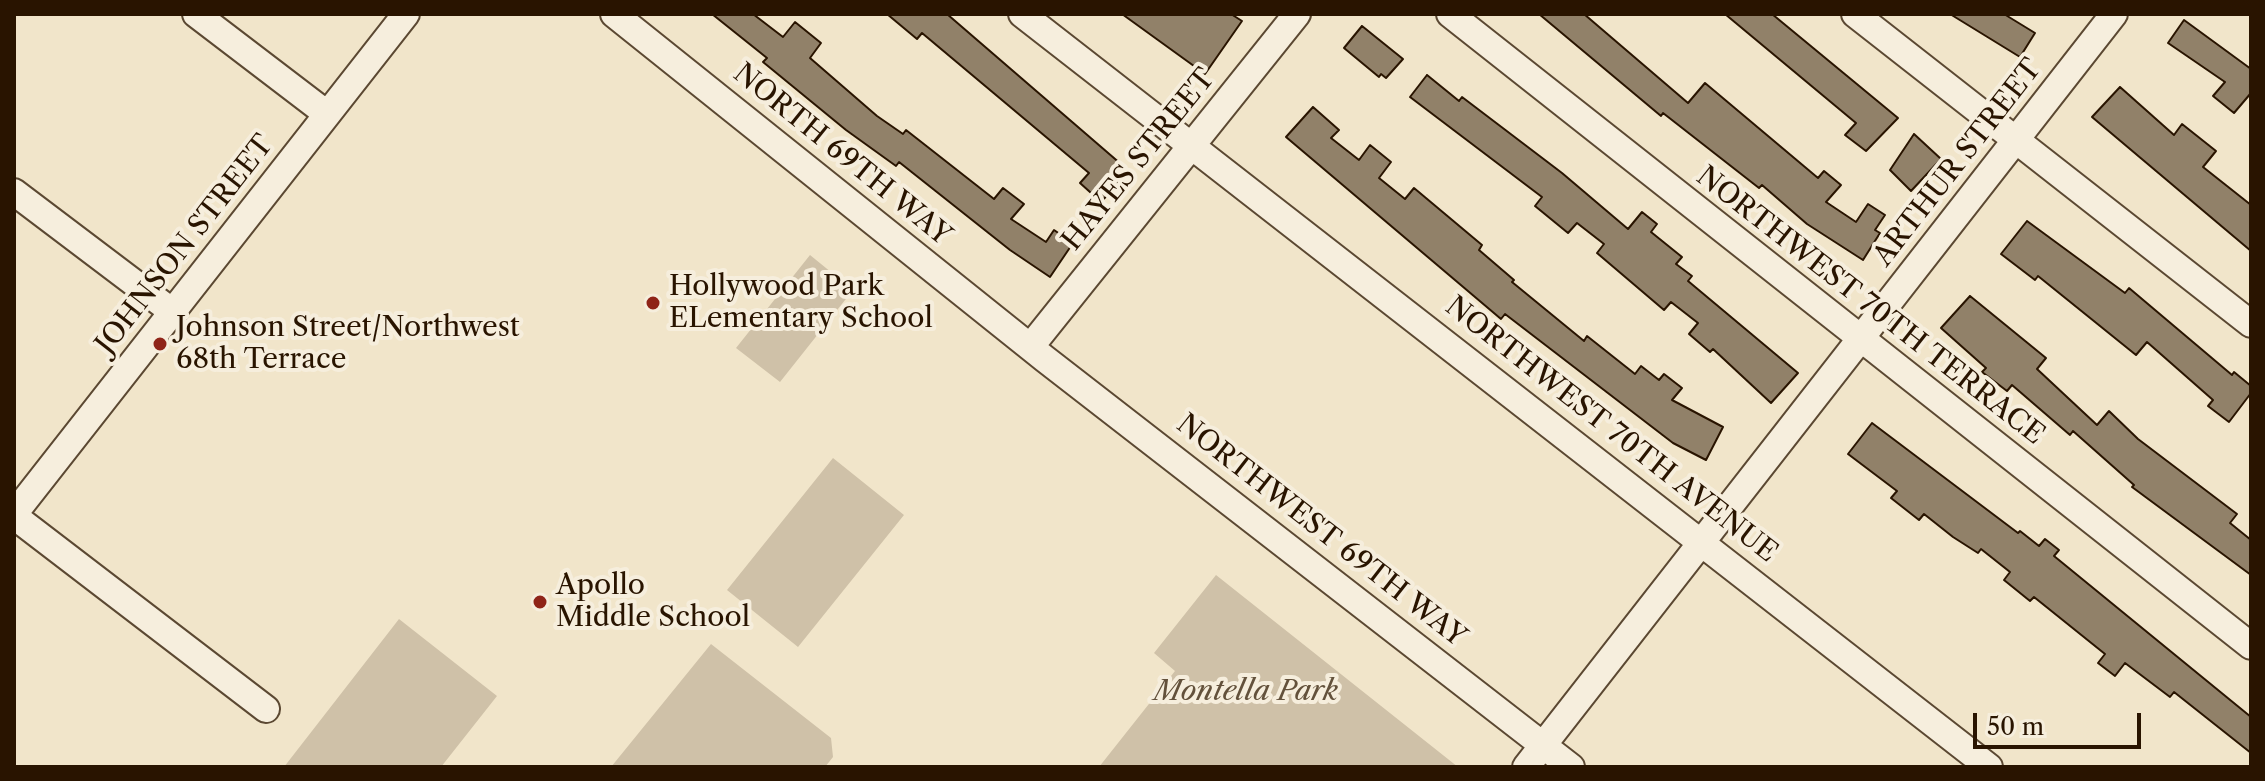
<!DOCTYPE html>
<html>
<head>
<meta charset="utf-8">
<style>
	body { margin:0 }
	#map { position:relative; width:2265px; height:781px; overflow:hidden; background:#f1e5ca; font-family:"Libre Caslon Text",serif }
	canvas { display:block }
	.frame { position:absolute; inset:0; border:16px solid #291400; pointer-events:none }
	.scale { position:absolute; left:1973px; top:713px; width:168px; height:36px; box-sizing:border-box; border:4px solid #291400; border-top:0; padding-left:10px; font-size:24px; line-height:28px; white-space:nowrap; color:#291400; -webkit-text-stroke:6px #f6eedd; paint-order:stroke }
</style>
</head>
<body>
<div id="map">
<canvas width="2265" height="781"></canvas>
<div class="frame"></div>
<div class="scale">50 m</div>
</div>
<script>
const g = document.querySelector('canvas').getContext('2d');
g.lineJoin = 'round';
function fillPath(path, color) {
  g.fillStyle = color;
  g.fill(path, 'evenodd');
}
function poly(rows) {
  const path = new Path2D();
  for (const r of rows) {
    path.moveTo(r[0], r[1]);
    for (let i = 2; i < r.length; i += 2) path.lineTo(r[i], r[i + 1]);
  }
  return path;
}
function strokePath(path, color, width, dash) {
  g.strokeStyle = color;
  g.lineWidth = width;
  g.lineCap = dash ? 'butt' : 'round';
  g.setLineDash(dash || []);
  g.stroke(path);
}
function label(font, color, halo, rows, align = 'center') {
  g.font = font + ' "Libre Caslon Text",serif';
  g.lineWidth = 8;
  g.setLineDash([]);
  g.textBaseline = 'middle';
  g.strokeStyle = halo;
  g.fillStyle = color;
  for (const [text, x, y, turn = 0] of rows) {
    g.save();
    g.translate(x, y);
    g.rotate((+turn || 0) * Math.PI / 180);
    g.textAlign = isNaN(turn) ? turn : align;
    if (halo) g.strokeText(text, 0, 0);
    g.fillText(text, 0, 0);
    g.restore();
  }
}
fillPath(poly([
	[810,255,853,290,780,382,736,348],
	[833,458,904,515,798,647,727,590],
	[1216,575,1458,767,1099,767,1175,671,1154,653],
	[399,619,497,696,441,767,284,767],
	[711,644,831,738,833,757,825,767,611,767]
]), '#cfc1a8');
const building = poly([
	[712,14,753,14,783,37,795,22,821,43,810,58,877,116,903,134,906,130,994,199,1003,188,1024,204,1011,219,1046,242,1054,230,1073,243,1050,277,1010,250,899,162,896,166,846,130,763,62,767,58,712,14],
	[887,14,947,14,1129,171,1101,202,1080,183,1089,173,922,33,917,39,887,14],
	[1122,14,1231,14,1242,21,1205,74,1122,14],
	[1539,14,1584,14,1688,103,1705,83,1818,178,1824,171,1841,185,1826,202,1856,222,1868,204,1885,215,1875,230,1880,233,1863,260,1807,224,1762,185,1759,188,1663,113,1661,116,1539,14],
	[1725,14,1772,14,1898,118,1866,151,1845,135,1856,123,1725,14],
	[1950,14,2004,14,2035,33,2020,57,1950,14],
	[2184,20,2251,69,2251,93,2234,113,2213,96,2225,82,2168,43,2184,20],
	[1362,26,1403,59,1386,78,1381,74,1379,77,1344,48,1362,26],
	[1427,75,1459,101,1462,97,1562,173,1628,229,1642,212,1657,224,1651,232,1682,257,1676,264,1692,276,1688,281,1798,373,1771,403,1713,349,1710,352,1689,334,1698,323,1671,302,1664,310,1597,253,1604,244,1577,223,1568,233,1535,206,1542,197,1410,97,1427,75],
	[2120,87,2174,135,2182,124,2216,151,2203,167,2251,205,2251,251,2092,117,2120,87],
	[1313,107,1339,130,1331,138,1359,160,1370,145,1391,162,1379,178,1405,199,1414,188,1482,245,1479,250,1514,280,1512,282,1584,341,1587,336,1635,374,1641,366,1659,380,1664,374,1682,388,1672,400,1723,427,1706,460,1673,443,1505,314,1501,319,1286,137,1313,107],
	[1914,134,1941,159,1911,191,1890,170,1914,134],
	[2027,221,2125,293,2129,288,2232,375,2234,372,2251,386,2251,393,2229,422,2208,406,2213,400,2147,342,2136,355,2038,276,2035,280,2001,254,2027,221],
	[1970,296,2046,358,2037,369,2097,425,2109,411,2138,439,2237,514,2230,523,2251,540,2251,575,2132,487,2134,485,2073,431,2070,435,2012,385,2007,391,1982,372,1986,368,1941,328,1970,296],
	[1872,423,2018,533,2020,531,2039,546,2045,539,2059,550,2054,556,2251,717,2251,753,2174,692,2170,697,2125,663,2115,676,2098,663,2105,654,2034,597,2030,601,2004,580,2010,572,1981,549,1978,553,1953,537,1924,514,1919,520,1891,498,1897,491,1848,454,1872,423]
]);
fillPath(building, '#918169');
strokePath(building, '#291400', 2);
const minor = poly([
	[196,14,327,114],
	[614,14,1045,359,1571,767],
	[1022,14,1989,767],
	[1450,14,2251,646],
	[1855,14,2251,324],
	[14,192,174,313],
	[1031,346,1297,14],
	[14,514,406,14],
	[14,516,266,709],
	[1526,767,2114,14]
]);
strokePath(minor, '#5b4832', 30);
strokePath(minor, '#f6eedd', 26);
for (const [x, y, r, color] of [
	[653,303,8,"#8f2418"],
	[160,344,8,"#8f2418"],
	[540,602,8,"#8f2418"]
]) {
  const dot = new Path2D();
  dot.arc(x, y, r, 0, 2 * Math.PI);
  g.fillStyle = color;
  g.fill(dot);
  strokePath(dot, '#f6eedd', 3);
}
label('28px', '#291400', '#f6eedd', [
	["NORTH 69TH WAY",842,155,39],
	["HAYES STREET",1139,160,-51],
	["ARTHUR STREET",1958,163,-52],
	["JOHNSON STREET",185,245,-52],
	["NORTHWEST 70TH TERRACE",1870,306,38],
	["NORTHWEST 70TH AVENUE",1611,430,38],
	["NORTHWEST 69TH WAY",1321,531,38]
]);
label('28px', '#291400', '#f6eedd', [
	["Hollywood Park",669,287],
	["ELementary School",669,319],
	["Johnson Street/Northwest",176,328],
	["68th Terrace",176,360],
	["Apollo",556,586],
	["Middle School",556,618]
], 'left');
label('italic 28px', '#63513b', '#f6eedd', [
	["Montella Park",1246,692]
]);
</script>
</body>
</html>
